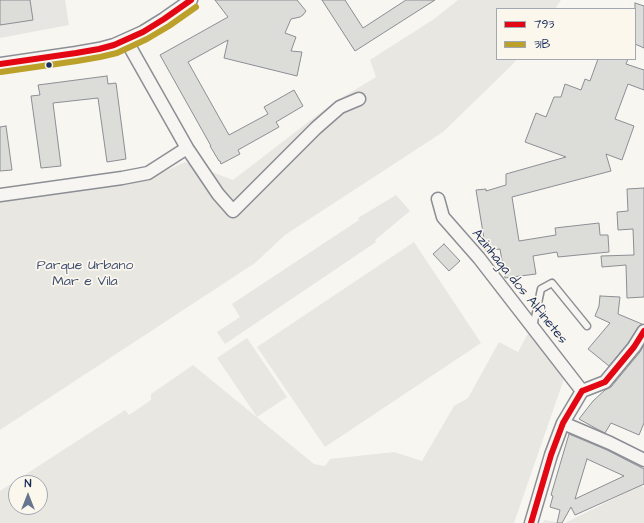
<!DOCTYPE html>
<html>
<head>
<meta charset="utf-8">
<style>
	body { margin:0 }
	#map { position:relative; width:644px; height:523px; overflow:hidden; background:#f8f6f0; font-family:"Architects Daughter",sans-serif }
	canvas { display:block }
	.legend { position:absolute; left:496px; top:8px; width:140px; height:52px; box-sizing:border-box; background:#fbf7ec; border:1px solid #a1a7b3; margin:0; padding:5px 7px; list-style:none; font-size:12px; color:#1b2f5e }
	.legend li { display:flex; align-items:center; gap:8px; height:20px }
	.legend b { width:20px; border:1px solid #a1a7b3 }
	.north { position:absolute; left:8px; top:475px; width:40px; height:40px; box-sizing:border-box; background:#fbf7ec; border:1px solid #a1a7b3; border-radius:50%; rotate:0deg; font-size:11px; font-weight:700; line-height:16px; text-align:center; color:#1b2f5e }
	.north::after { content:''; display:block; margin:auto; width:14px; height:18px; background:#687591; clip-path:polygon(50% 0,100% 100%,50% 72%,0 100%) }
</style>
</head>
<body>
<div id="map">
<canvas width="644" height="523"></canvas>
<ul class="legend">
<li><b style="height:5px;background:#e30613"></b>793</li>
<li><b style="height:5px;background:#bba12a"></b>31B</li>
</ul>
<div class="north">N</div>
</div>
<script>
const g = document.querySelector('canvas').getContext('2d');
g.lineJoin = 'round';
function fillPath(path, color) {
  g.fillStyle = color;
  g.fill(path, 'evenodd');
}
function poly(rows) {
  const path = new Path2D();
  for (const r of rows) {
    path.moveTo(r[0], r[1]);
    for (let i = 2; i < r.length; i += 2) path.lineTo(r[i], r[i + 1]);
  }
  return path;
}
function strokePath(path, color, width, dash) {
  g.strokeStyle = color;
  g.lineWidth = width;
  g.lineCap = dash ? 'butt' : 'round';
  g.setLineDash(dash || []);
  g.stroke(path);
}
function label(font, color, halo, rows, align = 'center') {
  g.font = font + ' "Architects Daughter",sans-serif';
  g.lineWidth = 3.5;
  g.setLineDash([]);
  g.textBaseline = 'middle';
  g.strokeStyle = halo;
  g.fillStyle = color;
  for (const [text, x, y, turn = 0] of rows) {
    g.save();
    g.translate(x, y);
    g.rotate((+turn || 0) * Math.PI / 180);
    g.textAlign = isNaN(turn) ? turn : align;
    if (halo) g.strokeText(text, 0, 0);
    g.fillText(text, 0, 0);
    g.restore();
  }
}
fillPath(poly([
	[0,0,65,0,69,25,0,38],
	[396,195,410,211,375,240,376,242,225,344,217,332,240,317,232,304,359,220,358,218]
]), '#e7e6e2');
fillPath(poly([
	[458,0,561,0,555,9,497,9,497,59,517,59,512,65,443,132,285,235,255,263,0,430,0,202,150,178,185,162,233,180,333,103,376,77,370,60,434,19],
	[414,242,481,343,325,447,257,347],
	[530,330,565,376,514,523,0,523,0,491,125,410,129,415,151,400,151,394,193,365,314,464,325,466,330,459,394,452,422,461,454,406,468,398,499,342,518,352],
	[16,483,40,483,40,507,16,507],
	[247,338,287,397,257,417,217,358],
	[641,485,644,488,644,523,543,523,544,520,565,523]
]), '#e8e7e2');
const building = poly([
	[0,0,30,0,33,20,0,25,0,0],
	[215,0,297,0,306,11,303,15,300,17,291,19,285,33,296,37,291,51,302,52,297,76,224,58,228,40,188,62,229,135,268,114,264,107,294,90,303,106,276,122,279,127,238,150,240,154,221,164,220,161,219,161,210,146,211,146,160,55,228,17,215,0],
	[322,0,345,0,363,28,406,0,435,0,355,51,322,0],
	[635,3,644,6,644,48,635,44,635,3],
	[598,59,628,59,626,64,644,70,644,90,628,84,615,119,634,126,622,160,606,154,611,171,512,197,519,241,556,235,555,228,599,223,600,235,608,235,609,252,558,257,557,252,533,256,536,274,505,278,500,249,486,251,476,190,486,189,486,191,506,185,506,174,566,157,525,142,536,113,546,117,554,97,561,97,565,84,581,90,585,79,590,81,598,59],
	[107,76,108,84,116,83,126,159,107,162,98,98,53,103,61,166,41,168,31,96,40,95,38,85,107,76],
	[6,126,12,170,0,171,0,127,6,126],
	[644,188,644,297,627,298,626,265,602,267,601,256,634,255,633,229,618,230,617,212,628,211,627,189,644,188],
	[444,244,460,261,449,271,433,254,444,244],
	[600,296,620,297,618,314,642,324,638,327,628,343,609,366,588,349,610,323,595,316,599,306,600,296],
	[644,345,644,423,639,435,611,423,605,433,597,429,579,419,593,401,605,390,611,387,640,352,644,345],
	[569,434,607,450,644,469,644,484,575,515,571,507,562,523,557,523,560,510,550,507,553,496,551,495,569,434],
	[587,459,624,476,575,499,587,459]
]);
fillPath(building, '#dcdcd9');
strokePath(building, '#8b8e94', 1);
const service = poly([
	[533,327,541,289,552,283,587,326]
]);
const minor = poly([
	[126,40,187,148,218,194,233,211,316,128,340,107,359,99],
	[0,64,76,53,99,49,114,45,143,32,164,19,191,0],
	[0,195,122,178,148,173,187,148],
	[438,199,443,217,479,258,582,391],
	[582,391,605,382,634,347,644,331],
	[563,423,610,443,644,460],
	[531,523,551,455,563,423,582,391]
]);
strokePath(service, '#8b8e94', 9);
strokePath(minor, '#8b8e94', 15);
strokePath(service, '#f6f5f1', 6);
strokePath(minor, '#f6f5f1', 12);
strokePath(poly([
	[0,64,76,53,99,49,114,45,143,32,164,19,191,0],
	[582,391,605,382,634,347,644,331],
	[531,523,551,455,563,423,582,391]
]), '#e30613', 6);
strokePath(poly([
	[1,72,77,61,100,57,117,53,147,39,169,26,196,7]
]), '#bba12a', 6);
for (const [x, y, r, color] of [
	[49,65,3.5,"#1b2f5e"]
]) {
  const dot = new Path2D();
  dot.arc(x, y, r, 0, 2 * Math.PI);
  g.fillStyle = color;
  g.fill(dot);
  strokePath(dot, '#fbf7ec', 1.5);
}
label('14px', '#415176', '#fbf7ec', [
	["Parque Urbano",85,266],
	["Mar e Vila",85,282]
]);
label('14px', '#1b2f5e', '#fbf7ec', [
	["Azinhaga dos Alfinetes",519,287,51]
]);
</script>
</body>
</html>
